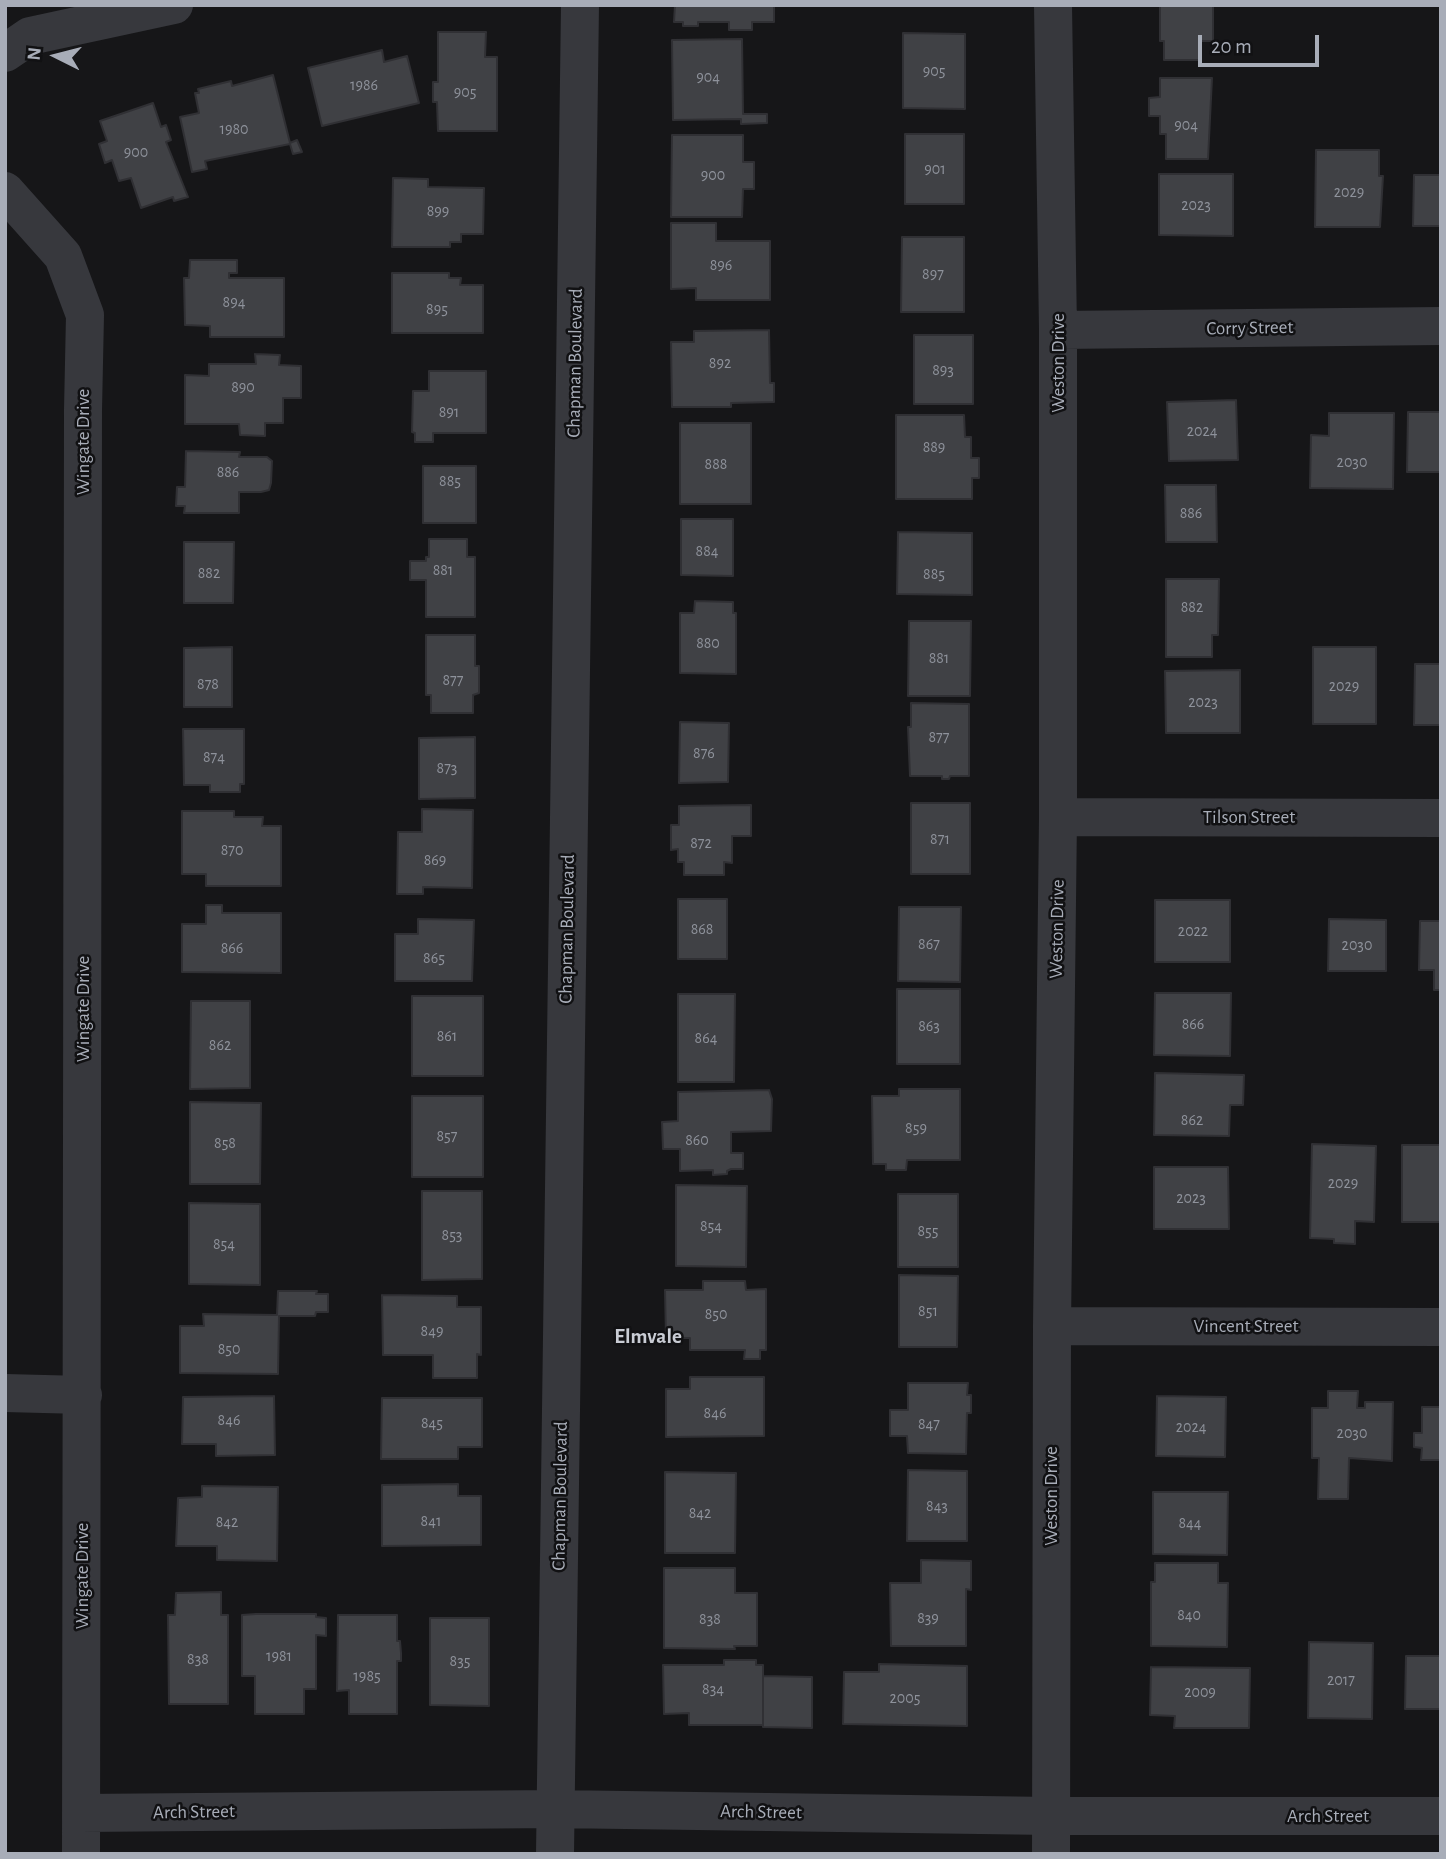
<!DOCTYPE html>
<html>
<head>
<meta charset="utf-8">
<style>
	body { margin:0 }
	#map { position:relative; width:1446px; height:1859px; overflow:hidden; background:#161618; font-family:"Alegreya Sans",sans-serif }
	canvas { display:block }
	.frame { position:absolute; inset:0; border:7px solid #a8adb8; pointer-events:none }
	.north { position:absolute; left:21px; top:21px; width:70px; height:70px; -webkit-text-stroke:5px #111113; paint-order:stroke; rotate:276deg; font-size:19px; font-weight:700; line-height:28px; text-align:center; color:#a8adb8 }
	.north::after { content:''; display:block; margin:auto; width:24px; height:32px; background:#a8adb8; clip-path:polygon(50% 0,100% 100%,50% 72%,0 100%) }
	.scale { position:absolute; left:1198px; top:35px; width:121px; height:32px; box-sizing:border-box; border:4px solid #a8adb8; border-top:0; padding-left:9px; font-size:21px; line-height:24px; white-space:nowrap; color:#a8adb8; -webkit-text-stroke:5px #111113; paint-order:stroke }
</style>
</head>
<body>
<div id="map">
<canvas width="1446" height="1859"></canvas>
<div class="frame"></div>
<div class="north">N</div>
<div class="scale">20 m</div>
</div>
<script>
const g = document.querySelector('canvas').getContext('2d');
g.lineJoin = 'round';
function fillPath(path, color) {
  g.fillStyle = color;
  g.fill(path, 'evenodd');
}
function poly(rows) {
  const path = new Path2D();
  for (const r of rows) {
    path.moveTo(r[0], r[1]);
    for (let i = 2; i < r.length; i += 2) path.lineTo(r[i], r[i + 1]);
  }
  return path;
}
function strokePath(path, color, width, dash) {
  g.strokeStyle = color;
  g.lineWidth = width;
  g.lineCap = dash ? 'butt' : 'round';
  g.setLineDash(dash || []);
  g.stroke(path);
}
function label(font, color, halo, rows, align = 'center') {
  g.font = font + ' "Alegreya Sans",sans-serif';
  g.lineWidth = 5;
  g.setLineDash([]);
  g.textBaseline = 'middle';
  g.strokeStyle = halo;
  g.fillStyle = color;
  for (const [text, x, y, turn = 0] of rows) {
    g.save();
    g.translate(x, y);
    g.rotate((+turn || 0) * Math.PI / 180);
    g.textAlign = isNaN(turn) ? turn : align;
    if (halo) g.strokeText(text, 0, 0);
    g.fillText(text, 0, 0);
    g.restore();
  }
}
const building = poly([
	[675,5,774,5,774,22,752,22,752,30,729,30,729,22,698,22,698,26,683,26,683,22,674,22,675,5],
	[1160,5,1213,5,1213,41,1199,41,1199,60,1164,60,1164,41,1160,41,1160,5],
	[438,32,486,32,485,57,497,57,497,131,438,131,437,102,433,102,433,82,438,82,438,32],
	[903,33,965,34,965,109,903,108,903,33],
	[742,39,743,114,767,114,767,123,741,124,741,119,673,120,672,40,742,39],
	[382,50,384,62,407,56,419,103,322,126,308,68,382,50],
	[273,75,290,143,297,140,302,152,293,154,290,144,205,161,207,169,192,172,180,117,199,113,195,93,199,93,198,89,231,81,232,86,273,75],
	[1160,78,1212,78,1208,159,1166,159,1166,134,1160,134,1160,116,1149,116,1149,98,1160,97,1160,78],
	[153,103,161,127,166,125,171,140,166,142,188,197,174,201,173,197,141,208,131,178,119,181,112,160,105,163,99,144,107,141,100,121,153,103],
	[905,134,964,134,964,204,905,204,905,134],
	[672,135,743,135,743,162,754,162,754,189,743,189,742,217,671,217,672,135],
	[1316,150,1379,150,1379,176,1383,176,1380,227,1315,227,1316,150],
	[1159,174,1233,174,1233,236,1159,235,1159,174],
	[1414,175,1441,175,1441,226,1413,226,1414,175],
	[393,178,428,179,428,187,484,188,483,234,461,234,461,242,450,242,450,247,392,247,393,178],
	[671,223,716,223,716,241,770,241,770,300,696,300,696,288,671,289,671,223],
	[902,237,964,237,964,312,901,312,902,237],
	[190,260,237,260,237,273,229,273,229,278,284,278,284,337,210,337,210,326,185,325,184,278,189,278,190,260],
	[392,273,449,273,449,278,461,278,460,285,483,285,483,333,392,333,392,273],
	[769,330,770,383,774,383,774,402,731,403,731,407,672,407,671,342,694,342,694,331,769,330],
	[914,335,973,335,973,404,914,404,914,335],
	[255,354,280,355,279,365,301,366,301,398,283,398,283,423,265,423,265,436,240,435,239,424,185,424,185,375,209,376,209,364,256,364,255,354],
	[429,371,486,371,486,433,433,433,433,442,415,442,415,433,412,432,413,391,429,391,429,371],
	[1236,400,1238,460,1169,461,1167,402,1236,400],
	[1408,412,1441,412,1441,472,1407,472,1408,412],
	[1329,413,1394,413,1393,489,1310,488,1311,435,1329,436,1329,413],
	[896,415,964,415,965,437,971,437,971,458,979,458,979,478,972,478,972,499,896,499,896,415],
	[680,423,751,423,751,504,680,504,680,423],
	[186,451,240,452,239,457,267,457,272,461,271,483,269,490,261,492,239,492,239,513,184,513,185,506,176,506,177,487,185,487,186,451],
	[423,466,476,466,476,523,423,523,423,466],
	[1165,485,1216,485,1217,542,1166,542,1165,485],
	[681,519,733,519,733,576,681,575,681,519],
	[898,532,972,533,972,595,897,594,898,532],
	[429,539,467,539,467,557,475,557,475,617,426,617,426,580,410,580,410,561,426,561,426,557,429,557,429,539],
	[184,542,234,542,233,603,184,603,184,542],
	[1166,579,1219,579,1218,635,1212,635,1212,657,1166,657,1166,579],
	[695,601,733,602,733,613,736,613,736,674,680,673,680,613,694,613,695,601],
	[909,621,971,621,970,696,908,696,909,621],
	[426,635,475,635,475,666,479,666,479,693,473,695,473,713,431,713,431,695,426,695,426,635],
	[232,647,232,707,184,707,184,648,232,647],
	[1313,647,1376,647,1376,724,1313,724,1313,647],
	[1415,664,1441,664,1441,725,1414,725,1415,664],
	[1240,670,1240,733,1166,733,1165,671,1240,670],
	[911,703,969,704,969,776,950,776,949,779,942,779,942,776,910,776,908,727,911,727,911,703],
	[680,722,729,723,728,782,679,783,680,722],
	[183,729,244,729,244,784,240,784,240,792,210,792,210,785,184,785,183,729],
	[475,737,475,798,419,799,419,738,475,737],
	[911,803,970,803,970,874,911,874,911,803],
	[751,805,751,836,732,836,732,863,724,862,724,875,684,875,684,862,678,862,678,849,671,850,671,825,679,825,679,806,751,805],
	[422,809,473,810,472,888,423,887,423,894,397,894,398,832,422,832,422,809],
	[182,811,234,811,234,817,263,817,262,826,281,826,281,886,206,886,206,874,182,874,182,811],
	[678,899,727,899,727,959,678,959,678,899],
	[1155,900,1230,900,1230,962,1155,962,1155,900],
	[206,905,222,905,222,913,281,913,281,973,182,972,182,924,206,924,206,905],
	[899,907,961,907,960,982,898,981,899,907],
	[418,919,474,920,472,981,395,981,395,934,418,934,418,919],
	[1329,919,1386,920,1386,971,1328,971,1329,919],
	[1420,921,1441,921,1441,990,1434,990,1434,970,1419,970,1420,921],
	[897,989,960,989,960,1064,897,1064,897,989],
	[1155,993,1231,993,1230,1056,1154,1055,1155,993],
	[678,994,735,994,734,1082,678,1082,678,994],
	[412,996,483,996,483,1076,412,1076,412,996],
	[191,1001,250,1001,250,1088,190,1089,191,1001],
	[1155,1073,1244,1075,1243,1105,1230,1105,1229,1136,1154,1135,1155,1073],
	[899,1089,960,1089,960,1160,907,1160,906,1170,886,1170,886,1164,873,1164,872,1096,899,1096,899,1089],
	[769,1090,772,1099,771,1131,731,1132,731,1153,743,1153,743,1169,731,1169,727,1171,727,1174,713,1175,713,1170,680,1171,680,1149,663,1149,662,1122,678,1121,678,1092,769,1090],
	[412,1096,483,1096,483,1177,412,1177,412,1096],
	[190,1102,261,1103,260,1184,190,1184,190,1102],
	[1312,1144,1376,1146,1374,1222,1355,1221,1355,1244,1334,1243,1334,1239,1310,1238,1312,1144],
	[1402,1145,1441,1145,1441,1222,1402,1222,1402,1145],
	[1154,1167,1228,1167,1229,1229,1154,1229,1154,1167],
	[676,1185,747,1186,746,1267,676,1266,676,1185],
	[422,1191,482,1191,482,1279,422,1280,422,1191],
	[898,1194,958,1194,958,1267,898,1267,898,1194],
	[189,1203,260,1204,260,1285,189,1284,189,1203],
	[899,1275,958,1276,957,1347,899,1347,899,1275],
	[703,1281,745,1281,746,1290,766,1289,766,1350,760,1350,760,1359,744,1359,745,1350,690,1350,690,1338,666,1338,665,1290,703,1290,703,1281],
	[278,1291,317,1291,316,1294,328,1294,328,1312,316,1312,315,1316,279,1316,278,1374,180,1373,180,1326,204,1326,203,1314,277,1315,278,1291],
	[382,1295,457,1296,457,1307,481,1307,481,1355,477,1354,477,1378,433,1378,433,1355,383,1355,382,1295],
	[690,1377,764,1377,764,1436,666,1437,666,1389,690,1389,690,1377],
	[908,1383,968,1383,967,1395,971,1395,971,1413,967,1413,966,1454,908,1453,907,1436,890,1436,890,1410,908,1410,908,1383],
	[1328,1391,1358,1391,1357,1408,1365,1408,1365,1402,1393,1402,1392,1461,1349,1458,1348,1499,1318,1499,1319,1458,1312,1458,1312,1408,1328,1408,1328,1391],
	[274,1396,275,1455,216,1456,216,1444,182,1444,183,1397,274,1396],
	[1157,1396,1226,1397,1225,1457,1156,1456,1157,1396],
	[382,1398,482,1398,482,1447,458,1447,458,1459,381,1459,382,1398],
	[1422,1407,1441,1407,1441,1460,1421,1460,1422,1448,1414,1447,1414,1433,1422,1433,1422,1407],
	[908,1470,967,1471,967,1541,907,1541,908,1470],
	[665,1472,736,1473,735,1553,665,1553,665,1472],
	[458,1484,458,1496,481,1496,481,1545,382,1546,382,1485,458,1484],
	[202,1486,278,1487,277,1561,217,1560,217,1546,176,1546,178,1498,202,1497,202,1486],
	[1153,1492,1228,1492,1227,1555,1153,1554,1153,1492],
	[921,1560,971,1561,971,1590,966,1589,966,1646,891,1646,890,1583,921,1583,921,1560],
	[1155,1563,1218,1563,1218,1583,1228,1583,1227,1647,1151,1646,1151,1582,1155,1582,1155,1563],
	[664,1568,735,1568,735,1593,757,1593,757,1646,734,1646,735,1649,664,1648,664,1568],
	[221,1592,221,1615,228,1615,228,1704,169,1704,168,1615,175,1615,176,1593,221,1592],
	[256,1614,316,1614,316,1617,326,1618,326,1636,316,1635,316,1689,304,1689,304,1714,255,1714,255,1676,242,1676,242,1615,256,1614],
	[338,1615,397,1615,397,1641,400,1641,401,1653,401,1661,397,1661,397,1714,349,1714,349,1690,337,1691,338,1615],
	[430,1618,489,1618,489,1706,430,1705,430,1618],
	[1309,1642,1373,1643,1372,1719,1308,1718,1309,1642],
	[1406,1656,1441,1656,1441,1709,1405,1709,1406,1656],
	[724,1660,756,1660,756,1665,763,1665,763,1725,689,1725,689,1713,664,1714,663,1665,724,1665,724,1660],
	[879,1664,967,1666,967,1726,843,1724,844,1672,879,1672,879,1664],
	[1151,1667,1250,1668,1249,1728,1174,1728,1175,1716,1150,1715,1151,1667],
	[763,1676,812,1677,812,1728,763,1727,763,1676]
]);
fillPath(building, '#404145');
strokePath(building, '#303034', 2);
strokePath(poly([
	[5,53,30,36,174,5],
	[5,191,63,256,85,315,83,410,81,1854],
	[1058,330,1441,326],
	[1058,817,1441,818],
	[1052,1326,1441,1327],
	[5,1393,83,1395],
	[81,1813,555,1809,1051,1816,1441,1816],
	[555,1854,580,5],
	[1051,1854,1052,1326,1058,817,1058,330,1053,5]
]), '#37383d', 38);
label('16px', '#8e929b', null, [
	["905",934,71],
	["904",708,77],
	["1986",364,85],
	["905",465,92],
	["904",1186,125],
	["1980",234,129],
	["900",136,152],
	["901",935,169],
	["900",713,175],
	["2029",1349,192],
	["2023",1196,205],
	["899",438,211],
	["896",721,265],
	["897",933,274],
	["894",234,302],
	["895",437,309],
	["892",720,363],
	["893",943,370],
	["890",243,387],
	["891",449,412],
	["2024",1202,431],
	["889",934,447],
	["2030",1352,462],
	["888",716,464],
	["886",228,472],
	["885",450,481],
	["886",1191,513],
	["884",707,551],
	["881",443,570],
	["882",209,573],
	["885",934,574],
	["882",1192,607],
	["880",708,643],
	["881",939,658],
	["877",453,680],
	["878",208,684],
	["2029",1344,686],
	["2023",1203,702],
	["877",939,737],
	["876",704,753],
	["874",214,757],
	["873",447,768],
	["871",940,839],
	["872",701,843],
	["870",232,850],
	["869",435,860],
	["868",702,929],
	["2022",1193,931],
	["867",929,944],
	["2030",1357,945],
	["866",232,948],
	["865",434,958],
	["866",1193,1024],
	["863",929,1026],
	["861",447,1036],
	["864",706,1038],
	["862",220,1045],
	["862",1192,1120],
	["859",916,1128],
	["857",447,1136],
	["860",697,1140],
	["858",225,1143],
	["2029",1343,1183],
	["2023",1191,1198],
	["854",711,1226],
	["855",928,1231],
	["853",452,1235],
	["854",224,1244],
	["851",928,1311],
	["850",716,1314],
	["849",432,1331],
	["850",229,1349],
	["846",715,1413],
	["846",229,1420],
	["845",432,1423],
	["847",929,1424],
	["2024",1191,1427],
	["2030",1352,1433],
	["843",937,1506],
	["842",700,1513],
	["841",431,1521],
	["842",227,1522],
	["844",1190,1523],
	["840",1189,1615],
	["839",928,1618],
	["838",710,1619],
	["1981",279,1656],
	["838",198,1659],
	["835",460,1661],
	["1985",367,1676],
	["2017",1341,1680],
	["834",713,1689],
	["2009",1200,1692],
	["2005",905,1698]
]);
label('19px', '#a8adb8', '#111113', [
	["Corry Street",1250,328,-1],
	["Chapman Boulevard",575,363,-89],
	["Weston Drive",1058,363,-90],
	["Wingate Drive",83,442,-90],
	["Tilson Street",1249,817],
	["Chapman Boulevard",567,929,-89],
	["Weston Drive",1057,929,-89],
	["Wingate Drive",83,1009,-90],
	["Vincent Street",1246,1326],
	["Chapman Boulevard",560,1496,-89],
	["Weston Drive",1051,1496,-90],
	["Wingate Drive",82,1576,-90],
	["Arch Street",194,1812,-1],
	["Arch Street",761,1812,1],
	["Arch Street",1328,1816]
]);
label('bold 21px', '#c9ccd4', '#111113', [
	["Elmvale",648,1337]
]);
</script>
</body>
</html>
